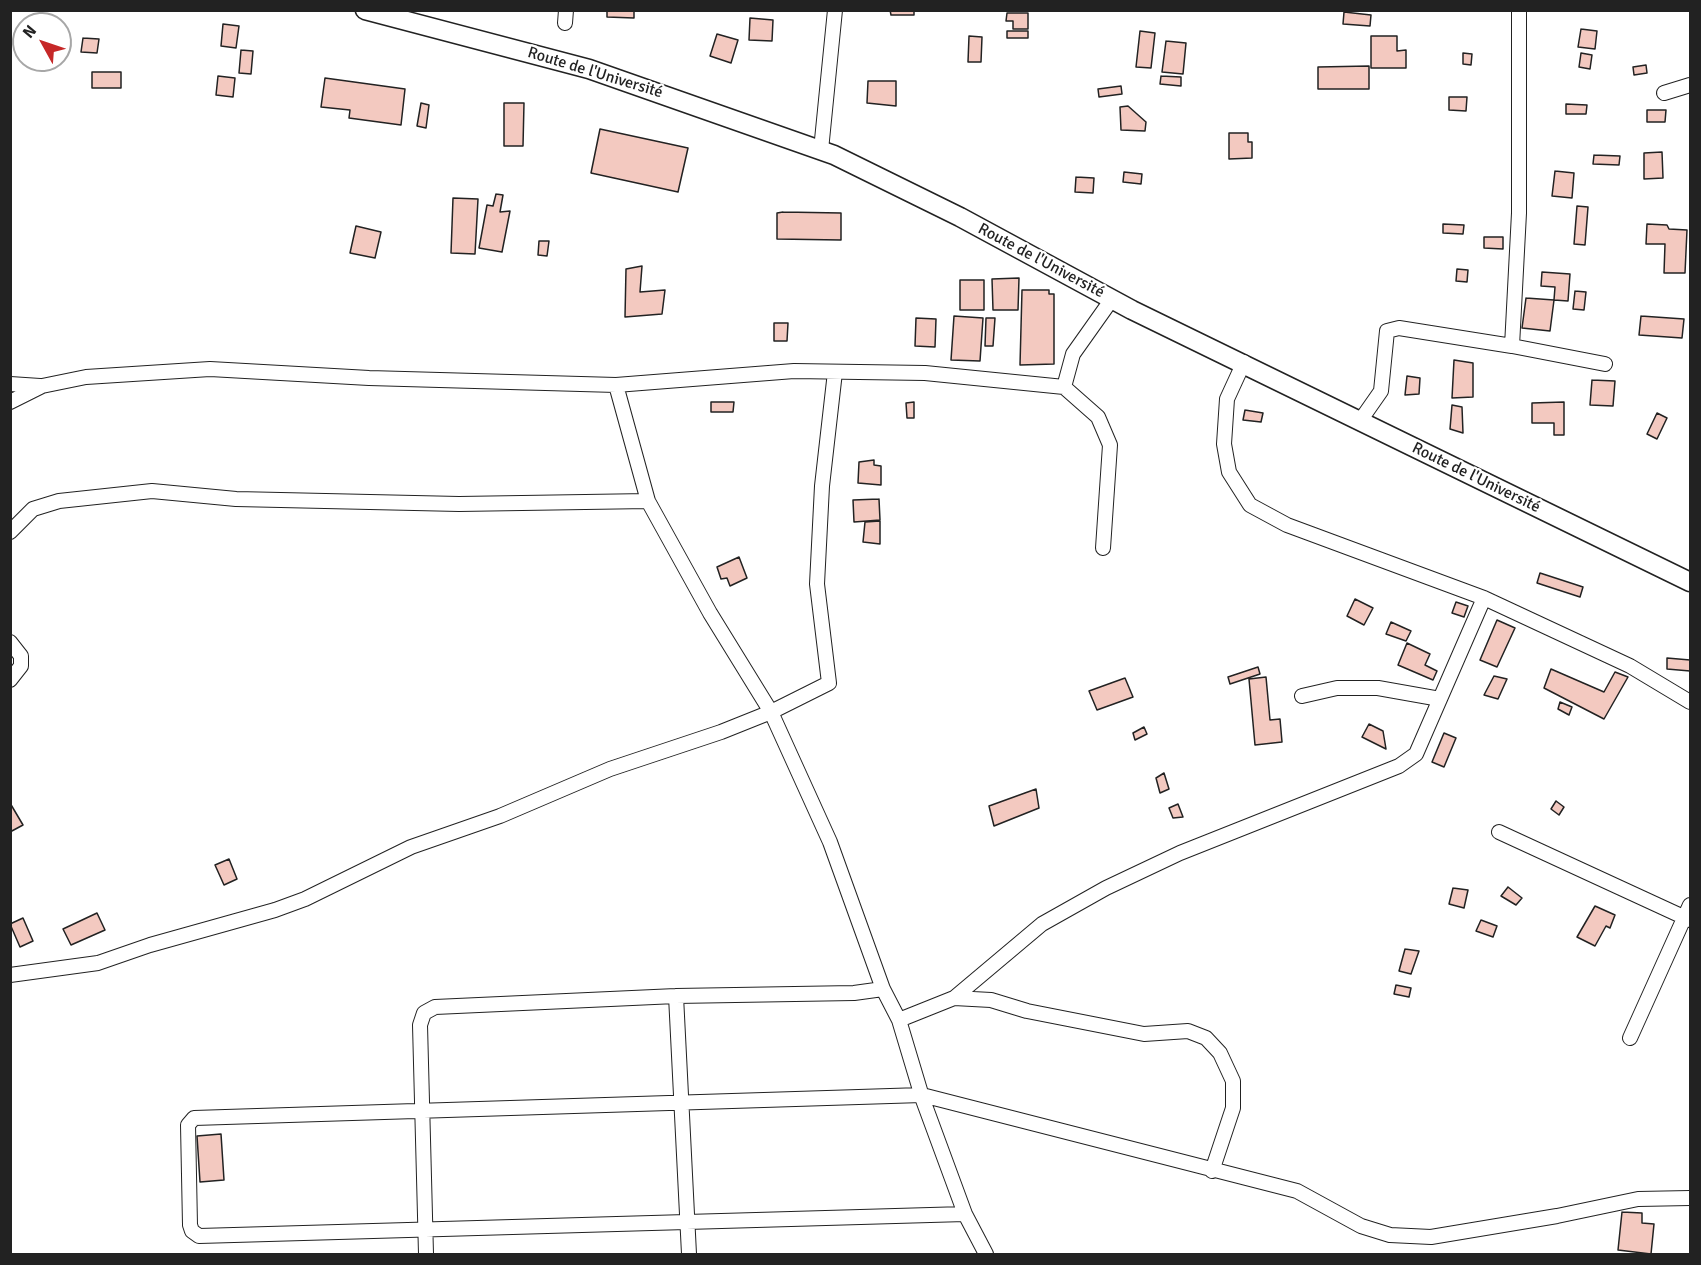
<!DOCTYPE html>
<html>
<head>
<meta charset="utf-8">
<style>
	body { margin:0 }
	#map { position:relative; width:1701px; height:1265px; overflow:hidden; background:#fff; font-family:Signika,sans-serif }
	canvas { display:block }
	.frame { position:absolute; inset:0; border:12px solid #222; pointer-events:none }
	.north { position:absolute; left:12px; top:12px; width:60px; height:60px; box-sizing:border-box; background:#fff; border:2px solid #a7a7a7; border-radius:50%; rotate:310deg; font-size:16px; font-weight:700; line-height:24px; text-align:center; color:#222 }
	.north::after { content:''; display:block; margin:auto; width:21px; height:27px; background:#c62828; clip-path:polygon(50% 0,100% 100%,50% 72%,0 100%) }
</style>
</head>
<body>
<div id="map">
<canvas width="1701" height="1265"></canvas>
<div class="frame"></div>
<div class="north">N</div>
</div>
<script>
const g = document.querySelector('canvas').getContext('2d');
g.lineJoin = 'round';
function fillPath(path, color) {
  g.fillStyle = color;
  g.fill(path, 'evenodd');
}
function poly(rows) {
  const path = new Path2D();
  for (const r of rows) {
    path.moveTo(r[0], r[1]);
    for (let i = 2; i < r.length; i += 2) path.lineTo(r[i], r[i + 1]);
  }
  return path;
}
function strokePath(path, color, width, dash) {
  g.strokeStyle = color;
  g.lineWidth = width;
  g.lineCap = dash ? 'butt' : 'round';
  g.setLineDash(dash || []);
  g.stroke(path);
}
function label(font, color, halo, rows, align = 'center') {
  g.font = font + ' Signika,sans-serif';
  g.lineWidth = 4.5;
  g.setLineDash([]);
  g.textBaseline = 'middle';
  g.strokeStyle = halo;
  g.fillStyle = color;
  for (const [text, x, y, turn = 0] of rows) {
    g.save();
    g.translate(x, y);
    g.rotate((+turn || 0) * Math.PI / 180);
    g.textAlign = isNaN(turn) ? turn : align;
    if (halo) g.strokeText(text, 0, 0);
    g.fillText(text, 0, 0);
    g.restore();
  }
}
const building = poly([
	[607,10,634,10,634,18,607,17,607,10],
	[890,10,914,10,914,15,891,15,890,10],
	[1344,12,1371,15,1370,26,1343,24,1344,12],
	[1007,13,1028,13,1028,29,1013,29,1013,21,1006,21,1007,13],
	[750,18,773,20,772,41,749,40,750,18],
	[223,24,239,26,236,48,221,46,223,24],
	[1581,29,1597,31,1595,49,1578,47,1581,29],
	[1007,31,1028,31,1028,38,1007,38,1007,31],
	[1140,31,1155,33,1151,68,1136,67,1140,31],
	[717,34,738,40,731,63,710,56,717,34],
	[969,36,982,37,981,62,968,62,969,36],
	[1371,36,1397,36,1397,51,1406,50,1406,68,1371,68,1371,36],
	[83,38,99,39,97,53,81,52,83,38],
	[1166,41,1186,43,1183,74,1162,72,1166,41],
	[241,50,253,51,251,74,239,73,241,50],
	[1463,53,1472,54,1471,65,1463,64,1463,53],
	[1581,53,1592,55,1590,69,1579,67,1581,53],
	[1646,65,1647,73,1634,75,1633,67,1646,65],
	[1369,66,1369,89,1318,89,1318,67,1369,66],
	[92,72,121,72,121,88,92,88,92,72],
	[218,76,235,78,233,97,216,95,218,76],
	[1161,76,1181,77,1181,86,1160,84,1161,76],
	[325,78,405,89,401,125,349,118,350,110,321,107,325,78],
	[868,81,896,81,896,106,867,103,868,81],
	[1121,86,1122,94,1099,97,1098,89,1121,86],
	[1449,97,1467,97,1466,111,1449,110,1449,97],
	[421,103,429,105,426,128,417,126,421,103],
	[504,103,524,103,523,146,504,146,504,103],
	[1566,104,1587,105,1586,114,1566,114,1566,104],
	[1128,106,1146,122,1145,131,1121,130,1120,107,1128,106],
	[1647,110,1666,110,1665,122,1647,122,1647,110],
	[600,129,688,148,678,192,591,173,600,129],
	[1229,133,1248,133,1248,142,1252,142,1252,158,1229,159,1229,133],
	[1662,152,1663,178,1644,179,1644,153,1662,152],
	[1594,155,1620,156,1619,165,1593,164,1594,155],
	[1555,171,1574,173,1572,198,1552,196,1555,171],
	[1124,172,1142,174,1141,184,1123,182,1124,172],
	[1076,177,1094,178,1093,193,1075,192,1076,177],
	[496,194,503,195,500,212,510,211,502,252,479,248,487,205,493,206,496,194],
	[453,198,478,199,475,254,451,253,453,198],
	[1577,206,1588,207,1585,245,1574,244,1577,206],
	[783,212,841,213,841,240,777,239,777,213,783,212],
	[1443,224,1464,225,1463,234,1443,233,1443,224],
	[1647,224,1667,225,1669,229,1687,230,1685,273,1664,273,1665,244,1646,244,1647,224],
	[356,226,381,232,375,258,350,253,356,226],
	[1484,237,1503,237,1503,249,1484,248,1484,237],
	[539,241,549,241,547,256,538,255,539,241],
	[642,266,640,292,665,290,662,314,625,317,626,269,642,266],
	[1457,269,1468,270,1467,282,1456,281,1457,269],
	[1542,272,1570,274,1568,301,1554,300,1555,287,1541,286,1542,272],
	[1019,278,1018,310,993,310,992,279,1019,278],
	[960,280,984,280,984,310,960,310,960,280],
	[1022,290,1049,290,1049,294,1054,294,1054,364,1020,365,1022,290],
	[1575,291,1586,292,1584,310,1573,309,1575,291],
	[1526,298,1554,300,1550,331,1522,328,1526,298],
	[954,316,983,318,980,361,951,360,954,316],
	[1641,316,1684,319,1682,338,1639,335,1641,316],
	[916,318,936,319,935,347,915,346,916,318],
	[986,318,995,318,993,346,985,346,986,318],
	[774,323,788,323,787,341,774,341,774,323],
	[1454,360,1473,363,1473,397,1452,398,1454,360],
	[1407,376,1420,378,1419,394,1405,395,1407,376],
	[1592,380,1615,381,1613,406,1590,405,1592,380],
	[711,402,734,402,733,412,711,412,711,402],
	[914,402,914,418,907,418,906,403,914,402],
	[1564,402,1564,435,1554,435,1554,423,1532,423,1532,403,1564,402],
	[1452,405,1462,407,1463,433,1450,429,1452,405],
	[1245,410,1263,413,1261,422,1243,420,1245,410],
	[1657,413,1667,418,1657,439,1647,434,1657,413],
	[874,460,874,465,881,466,881,485,858,483,859,462,874,460],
	[879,499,880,520,854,522,853,500,879,499],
	[880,521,880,544,863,542,865,522,880,521],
	[739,557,747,578,730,586,727,578,721,579,717,567,739,557],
	[1540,573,1583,587,1580,597,1537,583,1540,573],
	[1355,599,1373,608,1364,625,1347,616,1355,599],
	[1456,602,1468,606,1464,617,1452,613,1456,602],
	[1497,620,1515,628,1497,667,1480,660,1497,620],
	[1391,622,1411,631,1406,641,1386,634,1391,622],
	[1407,643,1430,654,1425,665,1437,671,1433,680,1398,665,1407,643],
	[1667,658,1690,660,1690,671,1667,669,1667,658],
	[1258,667,1260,674,1230,684,1228,677,1258,667],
	[1551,669,1604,692,1615,672,1628,677,1604,719,1544,688,1551,669],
	[1494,676,1507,679,1498,699,1484,695,1494,676],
	[1266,677,1270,720,1280,719,1282,742,1255,745,1249,679,1266,677],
	[1125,678,1133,697,1097,710,1089,691,1125,678],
	[1560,702,1572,707,1569,715,1558,709,1560,702],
	[1369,724,1383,731,1386,749,1362,737,1369,724],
	[1144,727,1147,734,1135,740,1133,733,1144,727],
	[1444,733,1456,738,1444,767,1432,762,1444,733],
	[1164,773,1169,789,1160,793,1156,778,1164,773],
	[1036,789,1039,808,994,826,989,806,1036,789],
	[1556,801,1564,807,1559,815,1551,809,1556,801],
	[10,803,23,825,10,832,10,803],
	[1178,804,1183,817,1173,818,1169,808,1178,804],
	[229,859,237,879,224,885,215,865,229,859],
	[1508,887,1522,898,1516,905,1501,896,1508,887],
	[1453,888,1468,890,1464,908,1449,904,1453,888],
	[1595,906,1615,915,1610,928,1606,926,1595,946,1577,937,1595,906],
	[97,913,105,930,71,945,63,929,97,913],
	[23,918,33,941,20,947,10,924,23,918],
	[1481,920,1497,926,1493,937,1476,931,1481,920],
	[1405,949,1419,951,1411,974,1399,971,1405,949],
	[1396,985,1411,988,1409,997,1394,994,1396,985],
	[221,1134,224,1180,200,1182,197,1136,221,1134],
	[1622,1212,1642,1213,1642,1223,1654,1224,1651,1254,1618,1250,1622,1212]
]);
fillPath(building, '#f3c9c0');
strokePath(building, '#222', 1.5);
const minor = poly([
	[565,23,566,10],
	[1664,93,1690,85],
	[821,150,835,10],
	[1512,346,1519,213,1519,10],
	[1244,362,1227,399,1224,444,1229,472,1250,505,1287,525,1484,598,1630,666,1690,702],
	[10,384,40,386],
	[616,385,648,501,710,613,771,712,830,842,883,989,899,1020,923,1100,965,1214,986,1254],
	[1064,387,1073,354,1112,299],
	[10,402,42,386,86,377,210,369,369,378,616,385,794,371,925,373,1064,387,1098,417,1110,445,1103,548],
	[1360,421,1381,391,1387,331,1399,328,1512,346,1605,364],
	[10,532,33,509,59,501,152,491,236,499,459,504,648,501],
	[10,642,21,656,21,666,10,680],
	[1302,696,1337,688,1378,688,1440,699],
	[1499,832,1690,920],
	[10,975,98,963,150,945,275,910,305,899,411,847,500,816,610,769,721,732,771,712,829,683,817,584,822,486,835,372],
	[676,996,689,1254],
	[954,998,991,1000,1027,1011,1144,1034,1188,1031,1206,1038,1220,1053,1233,1081,1233,1108,1212,1171],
	[899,1020,954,998,1042,924,1106,888,1180,853,1399,766,1416,754,1484,598],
	[1630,1038,1690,905],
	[965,1214,199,1236,192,1231,190,1225,188,1125,194,1118,922,1095,1297,1191,1361,1226,1390,1235,1431,1237,1557,1216,1638,1199,1690,1198],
	[426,1254,420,1025,424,1013,435,1007,676,996,854,993,883,989]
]);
const tertiary = poly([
	[365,10,589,69,834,155,960,217,1132,310,1690,582]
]);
strokePath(minor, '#222', 16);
strokePath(tertiary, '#222', 21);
strokePath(minor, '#fff', 14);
strokePath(tertiary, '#fff', 18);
label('16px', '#222', '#fff', [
	["Route de l'Université",595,73,17],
	["Route de l'Université",1041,261,28],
	["Route de l'Université",1476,478,26]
]);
</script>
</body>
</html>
